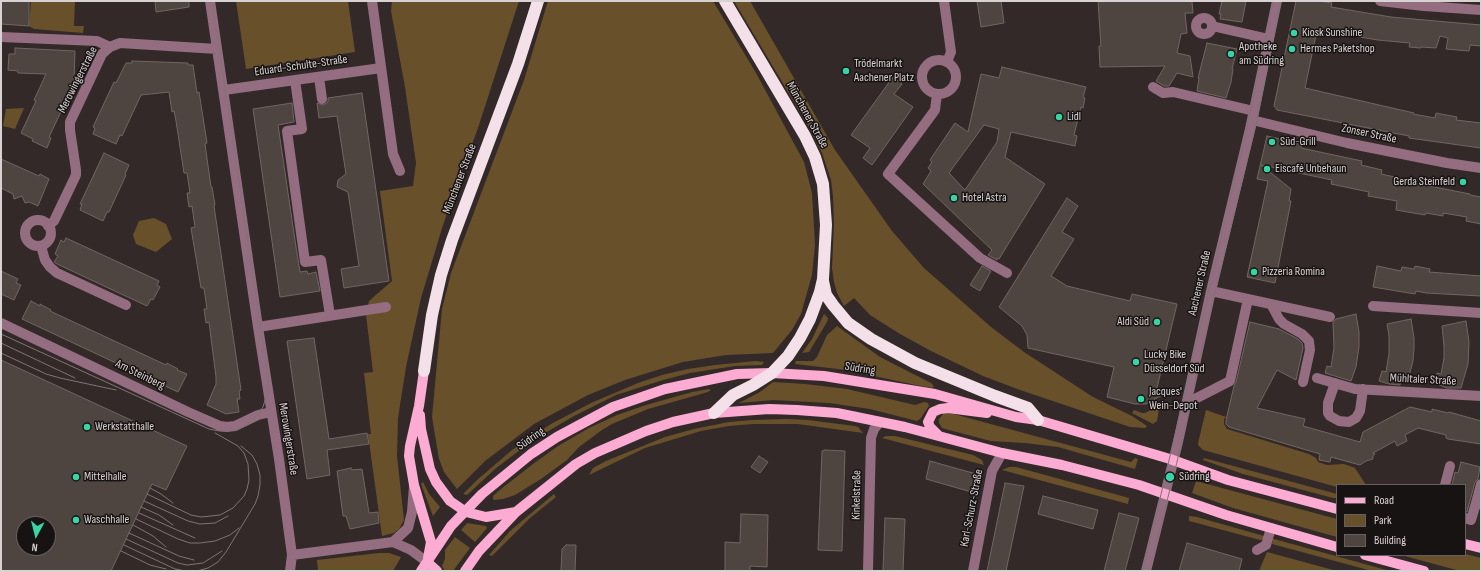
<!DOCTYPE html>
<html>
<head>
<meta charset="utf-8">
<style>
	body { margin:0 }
	#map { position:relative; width:1482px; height:572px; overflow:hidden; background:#342929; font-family:"Sofia Sans Condensed",sans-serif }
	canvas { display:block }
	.frame { position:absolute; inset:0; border:2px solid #d9d2d2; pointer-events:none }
	.legend { position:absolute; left:1336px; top:484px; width:130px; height:72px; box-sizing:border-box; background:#181313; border:1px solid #655f5f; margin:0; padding:5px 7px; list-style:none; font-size:12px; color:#d9d2d2 }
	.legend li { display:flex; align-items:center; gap:8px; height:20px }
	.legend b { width:20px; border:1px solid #655f5f }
	.north { position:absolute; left:16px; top:516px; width:40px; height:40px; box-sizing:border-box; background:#181313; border:1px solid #655f5f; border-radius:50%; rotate:187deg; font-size:11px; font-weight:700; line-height:16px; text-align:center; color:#d9d2d2 }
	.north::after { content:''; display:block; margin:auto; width:14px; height:18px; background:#38d4a6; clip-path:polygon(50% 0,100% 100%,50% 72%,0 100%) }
</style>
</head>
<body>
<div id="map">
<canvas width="1482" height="572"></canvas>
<div class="frame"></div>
<ul class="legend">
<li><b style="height:5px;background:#fcacd3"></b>Road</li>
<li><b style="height:11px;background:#68502b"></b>Park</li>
<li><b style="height:11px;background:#4f4540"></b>Building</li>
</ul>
<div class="north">N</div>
</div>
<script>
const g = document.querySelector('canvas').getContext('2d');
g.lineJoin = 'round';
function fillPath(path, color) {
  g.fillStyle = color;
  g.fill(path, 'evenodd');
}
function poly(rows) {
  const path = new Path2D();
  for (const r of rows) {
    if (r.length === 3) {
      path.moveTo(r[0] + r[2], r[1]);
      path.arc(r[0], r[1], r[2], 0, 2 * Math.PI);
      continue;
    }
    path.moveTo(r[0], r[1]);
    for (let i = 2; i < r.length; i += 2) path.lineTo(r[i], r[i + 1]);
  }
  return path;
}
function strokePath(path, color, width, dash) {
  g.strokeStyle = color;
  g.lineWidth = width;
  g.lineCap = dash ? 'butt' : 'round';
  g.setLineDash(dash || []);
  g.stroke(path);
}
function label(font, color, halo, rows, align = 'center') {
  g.font = font + ' "Sofia Sans Condensed",sans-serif';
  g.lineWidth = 3;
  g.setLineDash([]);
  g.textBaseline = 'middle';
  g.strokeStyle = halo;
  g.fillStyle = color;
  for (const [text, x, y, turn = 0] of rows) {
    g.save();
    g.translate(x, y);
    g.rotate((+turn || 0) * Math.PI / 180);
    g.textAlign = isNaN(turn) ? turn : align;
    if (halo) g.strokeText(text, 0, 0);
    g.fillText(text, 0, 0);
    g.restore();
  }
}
fillPath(poly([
	[31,1,75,1,74,26,84,26,83,33,34,29,29,26],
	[236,1,348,1,355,52,246,69],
	[392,1,519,1,479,125,443,225,421,298,406,367,398,418,397,456,404,520,399,529,394,533,382,536,368,434,371,434,364,373,373,372,366,315,369,301,392,281,380,191,413,186,416,163,405,87,391,11],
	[548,1,713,1,756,73,804,162,812,193,813,210,815,245,812,275,801,314,792,330,773,353,726,355,683,362,625,380,588,395,534,424,485,461,457,489,444,472,439,459,432,417,442,309,451,273,524,80],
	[734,1,750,1,835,150,892,231,924,268,991,327,1024,352,1093,397,1132,416,1147,426,1145,428,1130,427,1020,390,983,376,931,351,900,334,870,315,854,298,844,306,837,293,834,282,832,268,834,224,833,196,831,180,822,153,809,127],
	[24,108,15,129,3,126,6,109],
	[154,218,166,224,172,239,156,252,136,244,133,235,139,221],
	[824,314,828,318,827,322,809,352,802,353,812,339],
	[837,326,880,357,931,383,934,386,932,388,916,385,846,370,795,364,796,361,813,361,817,357,827,335],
	[756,361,764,362,762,365,735,366,690,373,663,380,616,395,574,416,533,440,495,469,467,495,463,494,477,480,512,450,551,424,591,403,638,383,662,375,688,369,715,365],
	[773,382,805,384,847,389,915,405,924,402,928,403,929,406,920,419,917,421,870,409,829,403,773,400,739,403,760,392],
	[709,389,711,390,708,392,648,409,612,424,602,430,579,447,567,460,541,479,515,495,503,499,494,500,493,499,493,496,501,489,533,464,558,446,589,428,617,415,646,405,692,392],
	[1151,408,1159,409,1157,421,1153,424,1132,413,1134,410,1142,413,1145,413,1149,411],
	[1206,410,1226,417,1224,419,1224,424,1227,429,1309,454,1316,458,1318,462,1327,465,1344,464,1355,468,1366,485,1337,485,1337,487,1203,450,1198,445,1198,443],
	[944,413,950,413,1131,462,1135,458,1138,459,1135,469,1058,447,1025,443,991,441,949,430,942,428,939,423,939,419],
	[786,419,808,420,855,426,858,427,863,433,798,424,753,424,729,426,701,431,645,448,589,475,593,468,606,461,665,437,694,429,729,422,753,420],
	[886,436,895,436,973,455,982,460,984,465,882,438],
	[1204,458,1337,494,1337,498,1333,498,1243,474,1203,460],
	[1009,467,1016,467,1129,498,1128,504,1002,470],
	[1196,481,1337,519,1337,537,1233,508,1192,493],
	[423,482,429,494,440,507,433,516,421,484],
	[554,494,556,497,530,518,492,556,489,555,510,531],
	[1189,516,1197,517,1264,536,1264,539,1260,540,1193,522,1189,521],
	[467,523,486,526,487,528,475,542,461,530],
	[455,537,470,548,453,571,445,571,442,566,445,559,445,550],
	[1273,539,1274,539,1390,571,1372,571,1272,544],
	[1267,552,1337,571,1259,571],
	[379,553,389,553,401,557,393,571,318,571,317,560],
	[1465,554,1481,558,1481,571,1460,571,1401,555,1465,555]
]), '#68502b');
const building = poly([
	[1,1,29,1,29,26,1,24,1,1],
	[155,1,189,1,189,7,156,12,155,1],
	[977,1,1001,1,1004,23,981,27,977,1],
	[1098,1,1192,1,1193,13,1185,13,1187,33,1181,34,1177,53,1190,56,1193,77,1177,73,1169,86,1164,86,1156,81,1165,66,1100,67,1099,46,1101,46,1098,1],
	[1222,1,1246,1,1242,22,1220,19,1221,14,1219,14,1222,1],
	[1296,1,1318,1,1332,3,1331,7,1391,17,1481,25,1481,46,1470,45,1469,51,1446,49,1448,38,1440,36,1436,48,1421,47,1421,48,1409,47,1410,43,1378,40,1317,30,1305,88,1414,113,1413,114,1435,118,1436,113,1457,117,1456,120,1481,123,1481,148,1409,138,1409,136,1277,110,1274,106,1296,1],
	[1207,43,1237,49,1232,69,1233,69,1231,82,1226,98,1197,91,1199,78,1198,78,1207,43],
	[15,48,75,51,74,80,65,98,67,99,49,137,51,138,47,148,32,141,33,139,21,133,36,101,34,100,46,74,18,73,18,71,8,70,9,54,15,54,15,48],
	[132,61,188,63,188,65,193,65,197,93,199,92,202,111,207,143,205,144,211,187,212,187,215,205,214,206,241,390,239,391,240,399,237,399,239,412,226,414,207,405,216,384,216,377,209,322,206,323,204,309,207,309,204,288,201,288,191,228,195,227,192,206,189,207,187,193,190,193,187,173,184,173,176,121,174,111,172,112,169,92,141,95,122,136,120,135,116,144,93,134,95,128,93,127,114,82,116,83,126,63,132,63,132,61],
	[1002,67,1086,87,1083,97,1085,98,1083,108,1081,107,1074,135,1077,136,1075,146,1011,132,1005,157,1045,184,999,259,997,258,997,260,988,255,992,250,923,184,931,171,928,168,932,162,930,160,955,123,968,132,981,74,999,78,1002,67],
	[984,125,999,129,997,142,965,190,949,173,984,125],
	[893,77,902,84,894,94,913,107,872,165,863,158,870,148,851,135,893,77],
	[362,93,389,281,344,288,341,269,359,266,348,192,337,187,338,180,346,174,337,116,319,118,317,103,323,105,328,102,328,98,362,93],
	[292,103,294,122,278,125,296,247,300,272,307,271,308,274,316,272,320,291,280,297,253,109,292,103],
	[1267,136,1302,144,1301,148,1362,161,1361,165,1382,170,1381,174,1404,179,1404,181,1470,194,1470,195,1481,197,1481,224,1466,221,1467,217,1443,213,1443,216,1426,213,1425,215,1396,210,1397,201,1368,196,1369,192,1331,184,1332,180,1261,165,1291,189,1289,201,1291,201,1275,283,1247,277,1268,181,1257,179,1267,136],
	[104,153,129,165,125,174,126,175,109,212,107,212,103,221,80,210,82,204,80,204,104,153],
	[1,159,39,176,40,174,49,179,38,206,29,202,25,203,22,196,14,199,13,194,1,188,1,159],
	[1067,198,1078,206,1062,232,1074,239,1051,276,1067,286,1130,301,1132,294,1177,304,1156,392,1164,394,1146,404,1135,404,1107,397,1114,367,1028,348,1027,335,1022,326,999,307,1067,198],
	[66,238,159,281,157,285,160,287,153,300,151,299,147,306,57,264,54,262,58,256,55,254,61,240,64,242,66,238],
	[982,266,991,271,980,291,970,285,982,266],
	[1377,266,1401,271,1402,267,1414,269,1415,266,1430,269,1429,272,1481,276,1481,296,1426,293,1416,291,1415,294,1373,287,1377,266],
	[1,271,18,279,16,283,21,285,14,300,1,294,1,271],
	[31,301,40,306,40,304,51,310,50,311,166,365,167,363,178,369,177,370,187,374,178,392,22,319,31,301],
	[1356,314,1359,332,1359,347,1356,367,1351,381,1325,373,1327,366,1331,367,1334,348,1333,322,1336,319,1356,314],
	[1411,319,1414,338,1414,349,1413,361,1408,380,1403,378,1400,385,1389,384,1379,381,1382,371,1386,372,1389,354,1389,336,1387,324,1411,319],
	[1466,321,1469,342,1468,364,1461,388,1447,388,1434,383,1437,373,1441,374,1444,358,1444,346,1442,326,1466,321],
	[1250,322,1279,329,1298,339,1302,343,1303,348,1296,380,1277,370,1257,408,1305,419,1303,426,1360,442,1363,432,1410,407,1432,412,1432,409,1448,413,1449,412,1481,421,1481,444,1448,439,1446,438,1446,435,1418,428,1405,435,1407,441,1397,446,1395,441,1373,453,1375,454,1373,456,1373,459,1366,461,1360,465,1331,457,1330,462,1319,460,1320,454,1229,427,1226,424,1226,420,1234,386,1236,382,1250,322],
	[314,338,329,439,367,433,369,444,327,450,330,475,307,479,287,341,314,338],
	[1,360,187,446,166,490,152,484,111,571,1,571,1,360],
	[24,524,48,524,48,548,24,548,24,524],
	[825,450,845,451,842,551,818,550,822,451,825,450],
	[759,456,768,462,760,473,751,467,759,456],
	[930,461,980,475,975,493,926,479,930,461],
	[1461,462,1480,467,1478,479,1475,482,1467,512,1465,512,1465,485,1452,485,1455,472,1458,473,1461,462],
	[351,468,352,470,362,469,369,513,378,512,379,523,350,529,346,516,343,516,337,471,351,468],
	[1005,483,1024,486,1006,571,987,571,1005,483],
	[1043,496,1098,510,1093,529,1038,514,1043,496],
	[1119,513,1139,518,1125,571,1104,571,1119,513],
	[741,514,768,515,767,567,750,566,750,571,725,571,725,542,740,543,741,514],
	[885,518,905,519,903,571,883,571,885,518],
	[1187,543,1242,559,1239,571,1179,571,1187,543],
	[566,545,576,545,575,571,561,571,562,549,566,545]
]);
fillPath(building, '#4f4540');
strokePath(building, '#716661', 1);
strokePath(poly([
	[210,1,258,327,279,459,292,555,290,571],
	[372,1,393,154,400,171],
	[944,1,951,52,947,62],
	[1380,1,1424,6,1481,10],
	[1204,26,8],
	[1212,26,1269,39],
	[1,37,97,41,110,47],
	[939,77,17],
	[319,77,322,99],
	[295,80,302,129,287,131,305,262,321,260,330,315],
	[1153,87,1163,93,1173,92,1254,111],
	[224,90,381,68],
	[937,94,935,110,888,174,980,258,1007,273],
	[1252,120,1347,143,1447,163,1481,168],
	[38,233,13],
	[48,226,54,221,76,175,76,170,70,130,70,122,102,54,110,47,120,43,217,49],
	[41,246,45,260,50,267,57,273,126,305],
	[1211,291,1330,317],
	[1271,304,1279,319,1284,324,1302,334,1309,341,1310,350,1303,382],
	[1373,306,1481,313],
	[1,323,188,412,220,426,227,427,235,426,258,415,271,412],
	[258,327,386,307],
	[1317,378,1355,389,1481,396],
	[1335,383,1328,403,1328,413,1330,416,1339,421,1349,422,1356,418,1360,411,1363,389],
	[1187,403,1230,381,1248,299],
	[1445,485,1450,466],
	[1476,503,1481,484],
	[1465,518,1471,520,1476,503,1481,504],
	[393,542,408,528,412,512,414,486],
	[1257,550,1266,545,1271,528],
	[292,555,393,542,411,550,427,562],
	[868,571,871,438,874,429,880,422],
	[973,571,992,471,1002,453],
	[1146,571,1178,442,1211,291,1250,129,1277,1]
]), '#946d80', 10);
strokePath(poly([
	[424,371,419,406,410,446,409,456,414,485,431,542,428,558],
	[420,415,421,429,430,469,436,482,450,501,466,512,486,517,516,512],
	[938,435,930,427,928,422,933,412,940,409,948,408,987,413],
	[1465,544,1481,548],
	[1365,555,1424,571],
	[427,562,437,571],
	[421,571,451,526,482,494,531,454,557,437,613,407,665,389,737,374,772,373,824,376,935,394,1016,417,1038,420,1170,459,1228,480,1337,509],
	[465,571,479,551,516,512,576,464,595,453,646,431,673,422,714,413,769,409,797,410,837,413,905,427,1002,453,1062,465,1139,485,1226,515,1337,547]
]), '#fcacd3', 10);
strokePath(poly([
	[823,281,826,295,833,305,848,323,871,339,915,363,995,396,1028,408,1038,420],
	[424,371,432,315,441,275,452,240,518,64,538,1],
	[714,413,733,395,753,385,772,373,788,356,800,338,810,319,820,292,823,279,826,225,823,184,815,157,805,136,725,1]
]), '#f4e0e9', 12);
strokePath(poly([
	[1,334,209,429,219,431,227,431,243,427,253,420,263,407,268,390,268,377,212,1],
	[1,343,75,378],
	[1,353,46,374,60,378,116,390],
	[150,488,161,494,173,503],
	[147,494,191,515,201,517,220,515,233,508,244,496,247,489,249,480,248,464,244,453,238,446,215,433],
	[144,501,188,521,200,524,215,523,228,516],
	[141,507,159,515,173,525],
	[139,513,195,538],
	[136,519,178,539,190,543,200,543,215,541,230,535,239,528],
	[133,525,153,536,166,547],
	[129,533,179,556,194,560],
	[126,539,178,563,187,565,203,563,222,551],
	[124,545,175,569,186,571],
	[121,551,150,565,166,569],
	[197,571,208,568,218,562,226,552,255,504,258,496,260,485,260,475,257,464,252,455,241,446],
	[1143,571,1247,128,1273,1],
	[1149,571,1177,462,1215,292,1257,121,1281,1]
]), '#7e7575', 1);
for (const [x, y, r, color] of [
	[1294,33,4,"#38d4a6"],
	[1292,49,4,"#38d4a6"],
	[1231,54,4,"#38d4a6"],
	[846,71,4,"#38d4a6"],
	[1059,117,4,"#38d4a6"],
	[1272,142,4,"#38d4a6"],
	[1267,169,4,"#38d4a6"],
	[1463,182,4,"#38d4a6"],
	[954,198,4,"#38d4a6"],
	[1254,272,4,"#38d4a6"],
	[1157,322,4,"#38d4a6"],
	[1136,362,4,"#38d4a6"],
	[1141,399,4,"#38d4a6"],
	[87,427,4,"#38d4a6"],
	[76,477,4,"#38d4a6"],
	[1170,477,5,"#38d4a6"],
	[76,520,4,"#38d4a6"]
]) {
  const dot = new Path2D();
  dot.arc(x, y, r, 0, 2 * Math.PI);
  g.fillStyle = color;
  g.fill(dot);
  strokePath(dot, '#181313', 1.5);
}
label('12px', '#d9d2d2', '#181313', [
	["Kiosk Sunshine",1302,33],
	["Apotheke",1239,47],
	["am Südring",1239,61],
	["Hermes Paketshop",1300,49],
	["Trödelmarkt",854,64],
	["Aachener Platz",854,78],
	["Lidl",1067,117],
	["Süd-Grill",1280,142],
	["Eiscafé Unbehaun",1275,169],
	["Gerda Steinfeld",1455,182,"right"],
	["Hotel Astra",962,198],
	["Pizzeria Romina",1262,272],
	["Aldi Süd",1149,322,"right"],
	["Lucky Bike",1144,355],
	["Düsseldorf Süd",1144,369],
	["Jacques'",1149,392],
	["Wein-Depot",1149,406],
	["Werkstatthalle",95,427],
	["Mittelhalle",84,477],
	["Südring",1179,477],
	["Waschhalle",84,520]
], 'left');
label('12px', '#d9d2d2', '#181313', [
	["Eduard-Schulte-Straße",301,66,-8],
	["Merowingerstraße",78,80,-63],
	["Münchener Straße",807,115,61],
	["Zonser Straße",1369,134,12],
	["Münchener Straße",460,179,-69],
	["Aachener Straße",1200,283,-77],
	["Südring",860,369,9],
	["Am Steinberg",140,375,26],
	["Mühltaler Straße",1423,380,3],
	["Merowingerstraße",288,439,81],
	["Südring",531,439,-35],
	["Kinkelstraße",857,495,-89],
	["Karl-Schurz-Straße",972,508,-79]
]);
</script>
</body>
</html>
